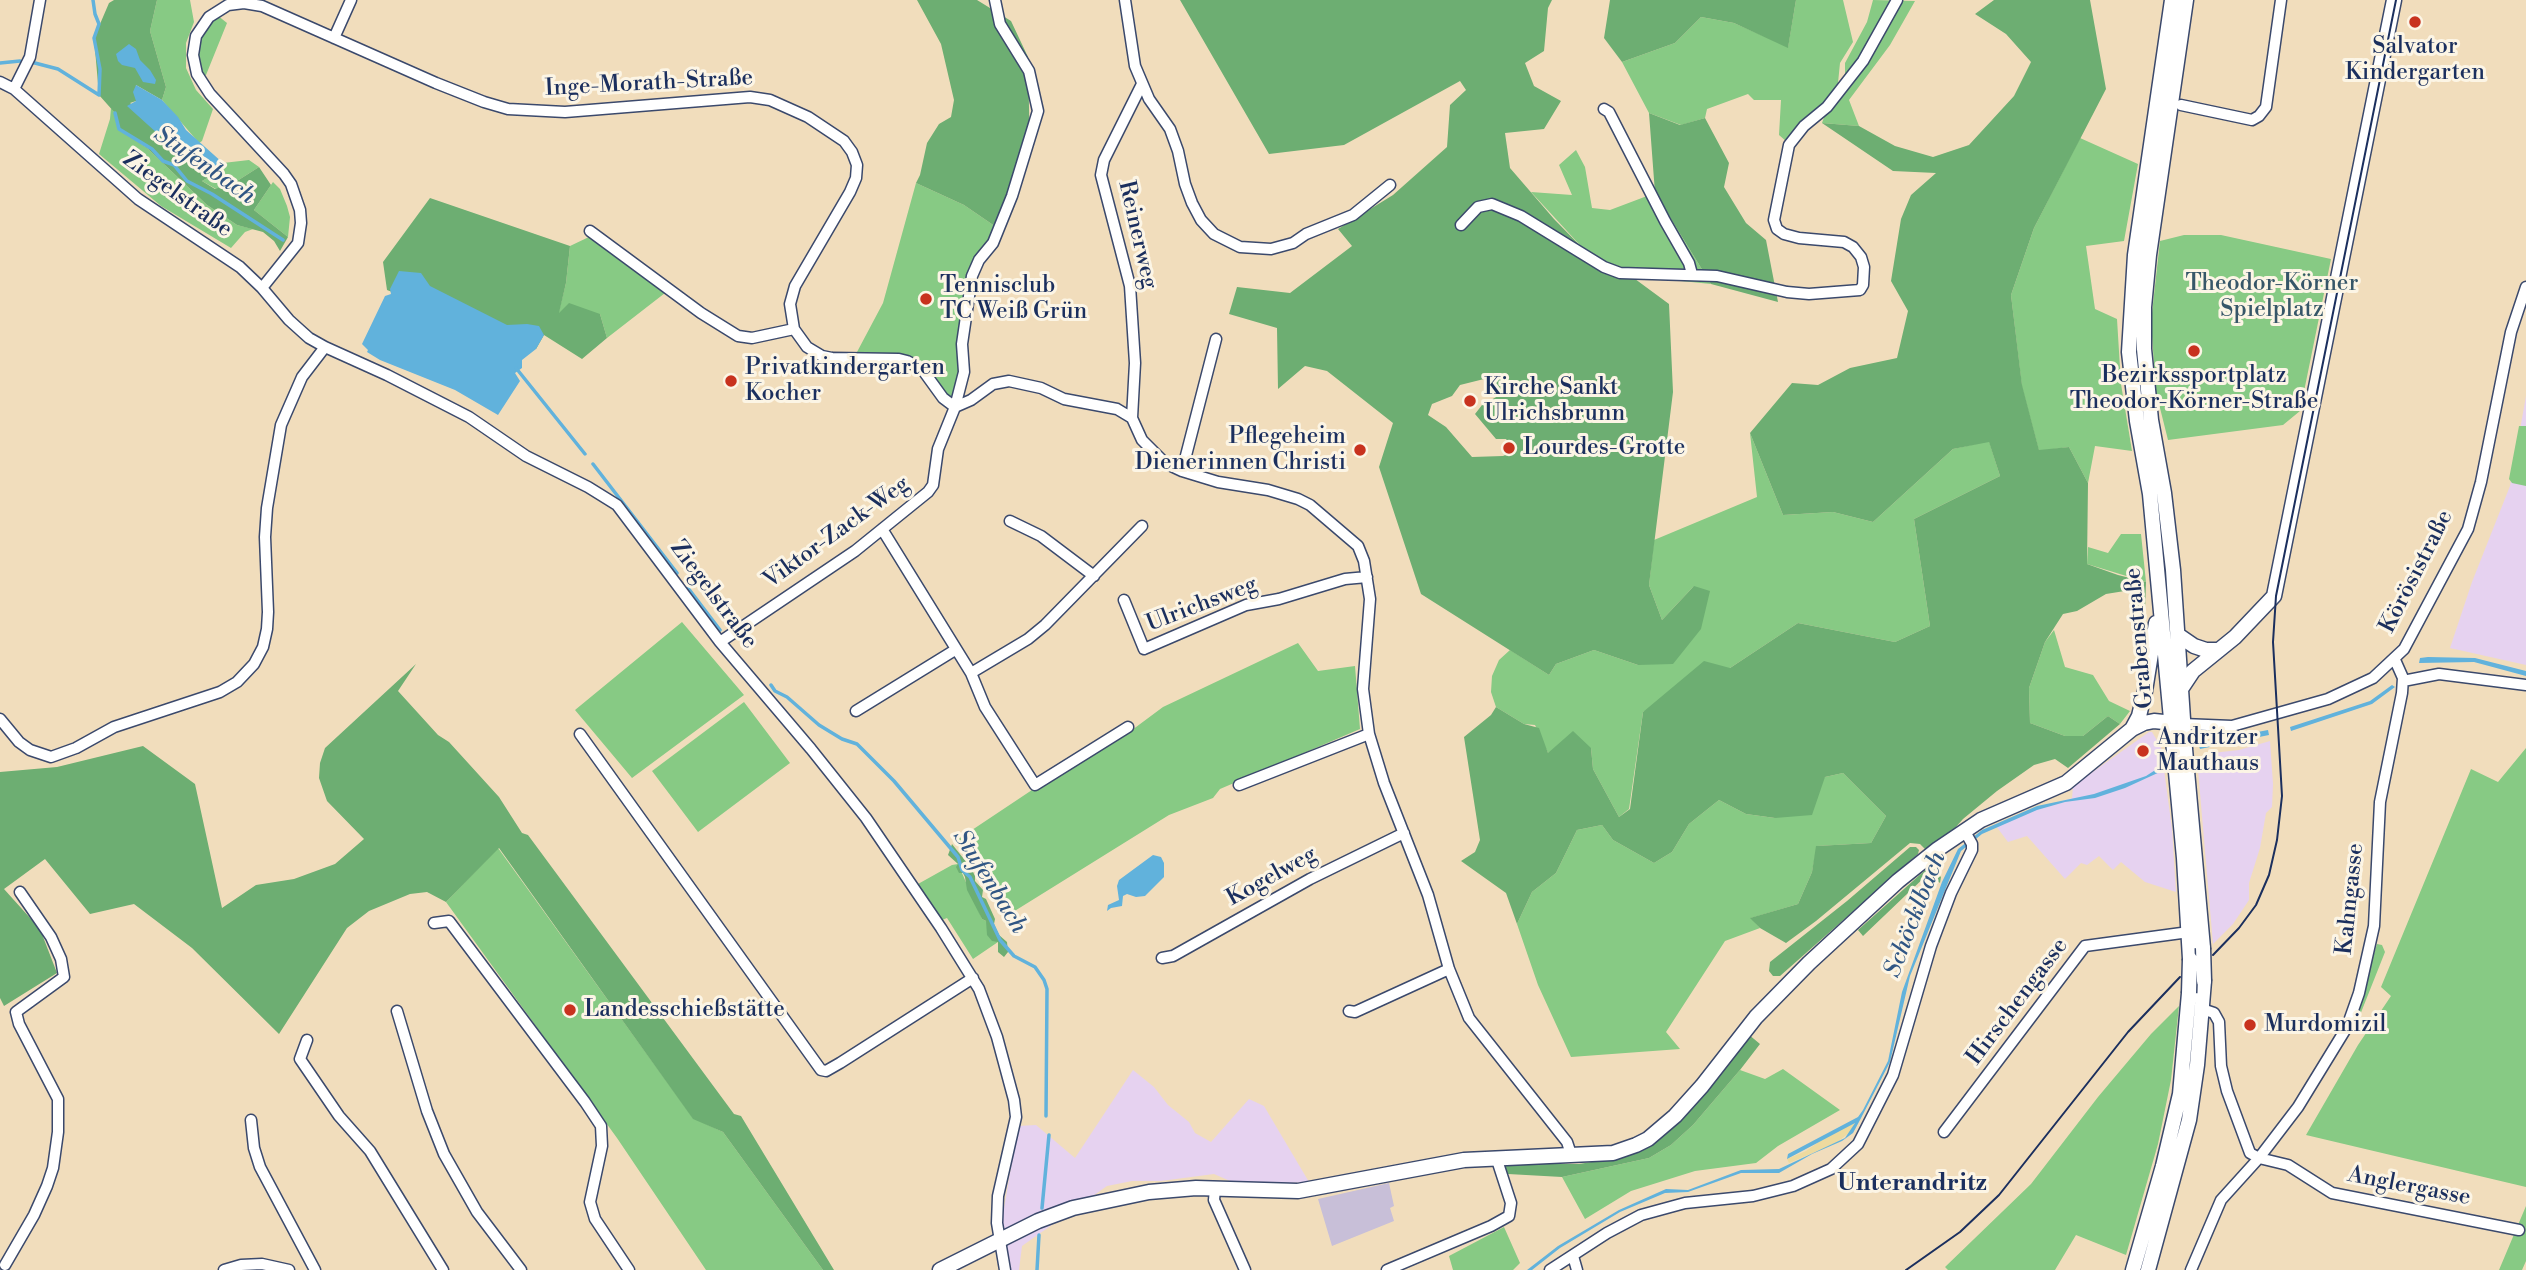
<!DOCTYPE html>
<html>
<head>
<meta charset="utf-8">
<style>
	body { margin:0 }
	canvas { display:block; background:#f1ddbc }
</style>
</head>
<body>
<canvas width="2526" height="1270"></canvas>
<script>
const g = document.querySelector('canvas').getContext('2d');
g.lineJoin = 'round';
function fillPath(path, color) {
  g.fillStyle = color;
  g.fill(path, 'evenodd');
}
function poly(rows) {
  const path = new Path2D();
  for (const r of rows) {
    path.moveTo(r[0], r[1]);
    for (let i = 2; i < r.length; i += 2) path.lineTo(r[i], r[i + 1]);
  }
  return path;
}
function strokePath(path, color, width, dash) {
  g.strokeStyle = color;
  g.lineWidth = width;
  g.lineCap = dash ? 'butt' : 'round';
  g.setLineDash(dash || []);
  g.stroke(path);
}
function label(font, color, halo, rows, align = 'center') {
  g.font = font + ' "Libre Bodoni",serif';
  g.lineWidth = 6;
  g.setLineDash([]);
  g.textBaseline = 'middle';
  g.strokeStyle = halo;
  g.fillStyle = color;
  for (const [text, x, y, turn = 0] of rows) {
    g.save();
    g.translate(x, y);
    g.rotate((+turn || 0) * Math.PI / 180);
    g.textAlign = isNaN(turn) ? turn : align;
    if (halo) g.strokeText(text, 0, 0);
    g.fillText(text, 0, 0);
    g.restore();
  }
}
fillPath(poly([
	[2526,396,2526,665,2450,648,2472,582,2510,486],
	[2149,732,2152,732,2161,747,2172,829,2176,892,2145,882,2121,862,2113,870,2099,856,2087,865,2081,863,2065,879,2027,836,2008,842,1996,826,2038,808,2072,798,2073,786],
	[2270,741,2273,784,2272,807,2266,813,2260,848,2249,883,2249,900,2233,924,2213,944,2197,758,2212,753,2239,750],
	[1133,1070,1154,1087,1168,1105,1189,1122,1195,1133,1211,1142,1249,1099,1264,1106,1309,1182,1270,1184,1230,1181,1214,1174,1161,1181,1132,1181,1107,1186,1022,1246,1019,1270,1001,1270,1003,1214,1018,1126,1036,1125,1075,1158]
]), '#e6d2f0');
fillPath(poly([
	[1389,1183,1394,1206,1390,1208,1394,1221,1332,1246,1318,1199]
]), '#c8bfd8');
fillPath(poly([
	[157,0,190,0,194,22,186,43,186,68,196,90,213,109,202,141,199,143,162,100,166,87,150,31],
	[1796,0,1843,0,1853,42,1840,63,1838,83,1829,103,1845,84,1845,63,1867,22,1873,0,1915,1,1890,45,1849,100,1859,126,1822,123,1827,109,1787,142,1779,135,1781,100,1754,100,1748,94,1707,109,1705,118,1681,125,1649,113,1622,62,1675,43,1701,17,1734,23,1788,47],
	[217,15,227,23,206,75,203,76,198,59,200,40,206,28],
	[111,108,115,113,119,129,147,148,207,205,237,225,253,229,245,232,231,248,161,206,99,154,110,119],
	[2080,138,2138,164,2124,241,2086,246,2095,309,2117,319,2121,384,2132,451,2095,446,2088,483,2069,447,2039,451,2022,387,2011,295,2034,228],
	[1576,150,1585,167,1592,208,1610,210,1655,193,1711,284,1631,276,1618,266,1590,256,1531,192,1572,195,1559,165],
	[249,160,259,167,237,181,216,189,202,181,216,173,223,163],
	[273,182,280,189,287,206,290,217,288,237,254,210],
	[916,183,964,205,999,229,979,260,955,407,916,365,860,358,857,352,883,303],
	[2184,235,2221,235,2331,259,2300,411,2283,425,2168,440,2156,392,2151,322,2160,241],
	[591,236,665,293,607,338,600,314,558,315,566,283,570,246],
	[2519,426,2526,426,2526,486,2512,483,2509,479],
	[1750,433,1783,515,1833,512,1873,522,1953,449,1989,441,2000,476,1914,519,1930,626,1895,642,1798,623,1730,668,1643,712,1629,809,1619,817,1593,769,1591,748,1548,753,1535,725,1524,724,1496,707,1491,692,1492,676,1499,660,1510,650,1549,675,1556,664,1594,650,1638,665,1694,586,1662,620,1649,585,1654,540,1757,497],
	[2121,534,2141,534,2146,582,2087,564,2088,547,2108,553],
	[682,622,744,695,632,778,575,710],
	[2054,630,2065,667,2093,675,2109,701,2130,711,2120,724,2108,716,2083,736,2065,736,2030,723,2029,688,2045,642],
	[1298,643,1318,671,1355,666,1360,729,1220,789,1213,798,1169,815,1013,912,992,894,978,867,957,840,1032,790,1128,733,1163,707],
	[744,702,790,763,698,832,652,771],
	[2526,748,2526,1187,2306,1135,2358,1045,2391,996,2381,987,2471,769,2498,782],
	[1843,773,1886,816,1871,843,1817,846,1812,872,1798,904,1751,918,1760,928,1725,941,1666,1032,1680,1049,1571,1057,1538,985,1517,924,1532,892,1556,873,1577,830,1602,825,1613,840,1654,863,1672,852,1689,824,1719,800,1746,814,1775,818,1825,777],
	[498,848,693,1118,723,1132,823,1270,706,1270,617,1138,446,902],
	[958,864,982,919,986,921,998,942,973,959,947,918,942,920,918,884,952,865],
	[2377,944,2382,945,2385,952,2360,1015,2357,1010],
	[2179,1006,2171,1080,2158,1144,2126,1255,2076,1235,2055,1270,1948,1270,1945,1267,2031,1184,2098,1097,2151,1034],
	[1783,1069,1840,1110,1778,1146,1756,1163,1695,1171,1631,1191,1585,1219,1562,1177,1649,1158,1671,1145,1693,1125,1740,1070,1765,1079],
	[2526,1206,2526,1261,2522,1270,2499,1270],
	[1504,1227,1520,1263,1513,1270,1453,1270,1449,1256]
]), '#87ca84');
fillPath(poly([
	[114,0,157,0,150,31,166,87,162,100,136,85,136,101,130,103,199,151,208,162,210,171,216,173,202,181,215,189,237,181,259,167,271,185,254,210,288,237,280,251,274,241,263,232,237,225,207,205,147,148,119,129,115,113,99,95,94,38,109,3],
	[917,0,977,0,1011,21,1028,57,1030,158,999,229,964,205,916,183,920,175,927,143,939,124,951,117,954,100,941,44],
	[1180,0,1552,0,1548,8,1544,51,1525,63,1534,86,1561,101,1544,129,1505,133,1510,168,1554,219,1608,274,1631,276,1669,304,1673,392,1649,585,1662,620,1694,586,1710,591,1701,629,1673,664,1638,665,1594,650,1556,664,1549,675,1421,594,1379,467,1393,423,1327,371,1305,366,1278,389,1277,328,1229,314,1237,287,1290,293,1352,246,1338,229,1393,195,1447,147,1450,105,1466,90,1460,81,1344,145,1269,154],
	[1488,378,1498,396,1482,405,1475,414,1496,439,1506,439,1512,448,1510,453,1503,456,1472,457,1446,427,1428,415,1432,404,1452,396,1460,385],
	[1610,0,1796,0,1788,48,1734,23,1701,17,1675,43,1622,62,1604,38],
	[1994,0,2090,0,2106,89,2034,228,2011,295,2022,385,2039,450,2069,447,2088,483,2087,564,2118,575,2146,582,2144,641,2138,694,2137,589,2106,594,2077,611,2063,614,2045,642,2029,688,2030,723,2065,736,2083,736,2108,716,2120,724,2068,768,2055,759,2034,765,1997,791,1963,819,1931,855,1920,844,1910,843,1816,921,1786,943,1760,928,1750,918,1798,904,1812,872,1816,846,1871,843,1886,816,1843,773,1825,777,1812,815,1775,818,1746,814,1719,800,1689,824,1672,852,1654,863,1613,840,1602,825,1577,830,1556,873,1532,892,1517,924,1506,893,1461,861,1475,852,1480,840,1464,737,1491,715,1496,707,1524,724,1539,728,1548,753,1573,731,1591,748,1593,769,1619,817,1630,809,1643,712,1704,661,1730,668,1798,623,1895,642,1930,626,1914,519,2000,476,1989,442,1953,449,1873,522,1833,512,1783,515,1750,433,1792,383,1818,385,1850,368,1897,358,1908,311,1891,281,1901,219,1911,195,1936,173,1893,171,1822,123,1859,126,1895,146,1933,157,1969,145,2014,96,2031,62,2006,34,1975,14],
	[1649,113,1680,125,1705,118,1729,163,1724,187,1746,223,1766,240,1778,302,1711,284,1655,193],
	[430,198,570,246,566,283,559,313,569,303,600,314,607,338,582,359,544,335,536,349,387,290,383,262],
	[416,664,398,691,438,735,449,742,499,797,522,833,528,835,734,1114,741,1116,834,1270,823,1270,723,1132,693,1119,499,848,446,902,427,892,410,894,369,911,347,928,279,1034,192,948,134,904,90,914,45,859,4,889,40,929,57,973,4,1006,0,998,0,772,57,767,143,746,195,784,222,908,256,885,294,879,335,864,364,839,327,801,319,778,320,763,325,748],
	[952,844,971,868,975,876,975,881,983,890,982,897,986,899,995,919,994,924,999,935,1007,942,1008,952,1004,957,998,952,998,942,992,941,987,935,986,921,982,919,967,890,965,877,963,873,959,873,956,867,958,864,948,855],
	[1910,847,1916,847,1919,850,1918,854,1780,976,1773,976,1769,971,1770,962,1847,901],
	[1932,864,1936,867,1936,872,1941,877,1940,883,1929,873,1863,936,1858,930],
	[1748,1034,1760,1044,1740,1070,1693,1125,1671,1145,1649,1158,1562,1177,1508,1174,1504,1164,1579,1164,1616,1158,1646,1147,1673,1127,1693,1107]
]), '#6dae72');
fillPath(poly([
	[1856,1122,1850,1132,1836,1143,1789,1163,1787,1159,1806,1151,1823,1139]
]), '#eeda9e');
fillPath(poly([
	[129,44,136,49,140,60,150,70,156,80,155,84,143,82,135,68,122,65,118,61,116,54],
	[136,85,162,100,178,117,186,130,223,163,216,173,210,171,208,162,199,151,191,154,168,143,127,106,136,101,133,92],
	[399,271,421,273,430,286,507,325,527,324,539,326,544,335,536,349,522,360,522,368,515,373,520,381,498,415,455,390,380,360,367,352,368,350,362,344,385,296,391,294,390,289],
	[2428,657,2475,658,2526,671,2526,676,2474,662,2419,663,2420,658],
	[2392,685,2395,687,2372,704,2291,731,2290,727,2370,701],
	[2268,730,2269,735,2200,749,2199,746,2200,743],
	[2160,767,2162,771,2125,788,2095,798,2065,802,2037,810,1982,834,1961,851,1910,976,1890,1062,1860,1120,1853,1133,1842,1141,1812,1154,1779,1173,1741,1173,1688,1192,1665,1193,1620,1212,1560,1248,1532,1270,1527,1270,1558,1246,1619,1210,1666,1189,1688,1190,1741,1170,1779,1169,1845,1138,1855,1123,1787,1159,1788,1154,1858,1117,1863,1110,1888,1061,1902,992,1942,882,1958,849,1982,830,2037,806,2094,794,2146,776],
	[1153,855,1161,857,1164,863,1164,877,1145,896,1136,897,1127,894,1123,896,1122,906,1111,908,1107,911,1108,905,1119,900,1117,886,1119,880]
]), '#61b2dc');
strokePath(poly([
	[93,0,95,14,99,24,94,38,100,69,99,95],
	[31,62,58,69,99,95],
	[0,63,20,61],
	[115,113,119,129,152,149,163,161,174,165,187,181,212,194,283,240],
	[516,368,585,454],
	[593,464,677,573],
	[688,588,720,630],
	[771,685,775,691,787,697,819,725,842,739,857,744,894,781,958,857,962,870,970,877,1000,940,1014,956,1035,967,1044,980,1047,989,1046,1116],
	[1042,1208,1049,1135],
	[1037,1270,1039,1235]
]), '#61b2dc', 3.5);
const minor = poly([
	[1125,0,1135,66,1149,99,1170,129,1178,151,1185,184,1192,203,1201,220,1214,234,1240,247,1271,249,1293,243,1306,234,1353,215,1390,185],
	[334,38,351,0],
	[0,82,14,89,138,199,240,267,262,288,289,320,309,338,325,347,387,375,469,417,526,456,588,487,617,505,720,642,811,749,866,818,941,928,979,989,997,1037,1014,1100,1016,1117,998,1196,997,1223,1005,1270],
	[14,89,30,57,40,0],
	[2181,105,2252,120,2259,116,2266,107,2281,0],
	[1604,109,1609,112,1665,221,1689,263,1692,274],
	[1461,225,1478,207,1492,204,1521,216,1604,267,1620,273,1717,276,1787,292,1809,294,1860,290,1863,285,1864,267,1861,257,1853,247,1844,242,1799,238,1784,234,1777,229,1774,220,1789,145,1804,126,1827,107,1863,61,1897,0],
	[590,231,701,313,738,336,752,338,794,329],
	[262,288,298,243,301,223,300,210,291,184,284,174,210,94,197,74,193,55,196,36,209,17,228,5,244,3,262,6,436,83,484,102,508,109,565,112,750,97,770,100,808,117,844,141,852,152,857,165,856,178,850,192,795,286,790,304,794,329,807,347,822,356,832,358,899,359,907,361,922,369,943,398,955,407,971,400,993,384,1009,381,1041,388,1064,399,1117,409,1132,418,1142,440,1165,463,1182,471,1218,482,1268,490,1298,499,1310,505,1358,546,1364,561,1370,599,1363,689,1369,734,1384,783,1428,895,1449,969,1469,1018,1567,1142,1571,1154],
	[1132,418,1135,363,1130,286,1101,175,1104,160,1142,84],
	[1182,471,1216,339],
	[1010,521,1041,536,1094,576],
	[882,529,971,673,985,707,1035,785,1128,727],
	[1124,600,1144,649,1246,605,1279,599,1345,579,1367,577],
	[720,642,855,551,928,492,933,485,938,449,955,407,964,372,962,344,972,276,979,260,993,243,1012,196,1038,111,1029,71,1000,24,995,0],
	[971,673,1028,639,1045,625,1142,526],
	[2403,681,2439,674,2526,685],
	[856,711,955,650],
	[0,719,19,742,30,750,51,757,76,748,114,727,220,692,237,682,254,664,263,647,267,629,268,612,265,537,267,508,281,425,302,377,325,347],
	[2183,724,2232,726,2328,699,2373,678,2404,649,2468,529,2481,482,2511,332,2526,287],
	[580,734,821,1070,826,1071,840,1063,973,978],
	[1239,785,1369,734],
	[434,923,449,921,585,1102,601,1126,602,1146,590,1202,595,1219,629,1270],
	[1162,958,1173,956,1310,879,1404,833],
	[2202,1009,2214,1013,2219,1022,2221,1066,2227,1091,2250,1153,2259,1158,2288,1165,2332,1193,2519,1230],
	[397,1011,427,1111,444,1154,477,1212,521,1270],
	[1349,1011,1355,1012,1449,969],
	[307,1040,300,1059,339,1116,370,1151,443,1270],
	[251,1120,254,1148,260,1167,315,1270],
	[1944,1132,2085,946,2189,932],
	[1215,1189,1214,1200,1245,1270],
	[1573,1256,1577,1270],
	[5,1265,34,1215,47,1186,53,1168,58,1132,58,1099,19,1024,16,1012,64,977,61,959,51,937,20,892],
	[224,1270,241,1265,262,1264,289,1270],
	[1387,1270,1491,1226,1509,1216,1511,1203,1496,1157],
	[1550,1270,1607,1233,1641,1215,1685,1203,1753,1196,1793,1186,1831,1169,1858,1144,1893,1075,1931,946,1951,893,1972,850,1972,844,1964,830],
	[2191,1270,2221,1200,2259,1158,2298,1107,2347,1027,2359,993,2374,926,2380,802,2402,693,2403,678,2395,660]
]);
const major = poly([
	[2172,0,2135,255,2129,352,2137,421,2150,494,2184,858,2190,959],
	[2186,0,2149,255,2144,307,2144,349,2151,420,2164,493,2173,570,2185,749,2203,948],
	[2178,635,2194,646,2206,650,2219,650],
	[2181,689,2193,671,2235,637,2274,596,2394,0],
	[2132,729,2139,716,2145,691,2156,623],
	[940,1270,1038,1221,1073,1208,1149,1192,1196,1188,1298,1191,1464,1160,1613,1153,1636,1145,1648,1139,1675,1116,1702,1086,1756,1017,1809,963,1898,881,1938,849,1981,820,2066,783,2132,729,2144,723,2154,721,2183,724],
	[2133,1270,2163,1166,2180,1094,2189,993],
	[2148,1270,2189,1120,2197,1065,2204,981]
]);
strokePath(minor, '#3b496c', 13);
strokePath(major, '#3b496c', 17);
strokePath(minor, '#fff', 10);
strokePath(major, '#fff', 14);
strokePath(poly([
	[2213,955,2239,928,2256,905,2269,875,2277,840,2282,796,2273,642,2276,596,2396,0],
	[1906,1270,1960,1232,1999,1195,2128,1032,2180,977]
]), '#1b2f5e', 2);
const majorBridge = poly([
	[2203,948,2204,981],
	[2189,993,2190,959]
]);
strokePath(majorBridge, '#3b496c', 17, []);
strokePath(majorBridge, '#fff', 14);
for (const [x, y, r, color] of [
	[2415,22,7,"#c8321e"],
	[926,299,7,"#c8321e"],
	[2194,351,7,"#c8321e"],
	[731,381,7,"#c8321e"],
	[1470,401,7,"#c8321e"],
	[1509,448,7,"#c8321e"],
	[1360,450,7,"#c8321e"],
	[2143,751,7,"#c8321e"],
	[570,1010,7,"#c8321e"],
	[2250,1025,7,"#c8321e"]
]) {
  const dot = new Path2D();
  dot.arc(x, y, r, 0, 2 * Math.PI);
  g.fillStyle = color;
  g.fill(dot);
  strokePath(dot, '#fcf5e5', 2.5);
}
label('23px', '#1b2f5e', '#fcf5e5', [
	["Salvator",2415,47,"center"],
	["Kindergarten",2415,73,"center"],
	["Tennisclub",940,286],
	["TC Weiß Grün",940,312],
	["Privatkindergarten",745,368],
	["Kocher",745,394],
	["Bezirkssportplatz",2194,376,"center"],
	["Theodor-Körner-Straße",2194,402,"center"],
	["Kirche Sankt",1484,388],
	["Ulrichsbrunn",1484,414],
	["Pflegeheim",1346,437,"right"],
	["Dienerinnen Christi",1346,463,"right"],
	["Lourdes-Grotte",1523,448],
	["Andritzer",2157,738],
	["Mauthaus",2157,764],
	["Landesschießstätte",584,1010],
	["Murdomizil",2264,1025]
], 'left');
label('23px', '#1b2f5e', '#fcf5e5', [
	["Inge-Morath-Straße",649,84,-3],
	["Ziegelstraße",177,195,36],
	["Reinerweg",1137,235,77],
	["Viktor-Zack-Weg",837,533,-36],
	["Körösistraße",2417,572,-63],
	["Ziegelstraße",713,595,53],
	["Ulrichsweg",1202,605,-21],
	["Grabenstraße",2140,638,-95],
	["Kogelweg",1272,877,-29],
	["Kahngasse",2351,899,-84],
	["Hirschengasse",2018,1002,-53],
	["Anglergasse",2409,1187,11]
]);
label('23px', '#365668', '#fcf5e5', [
	["Theodor-Körner",2272,284],
	["Spielplatz",2272,310]
]);
label('italic 24px', '#305684', '#fcf5e5', [
	["Stufenbach",204,166,35],
	["Stufenbach",989,882,58],
	["Schöcklbach",1916,915,-69]
]);
label('bold 24px', '#1b2f5e', '#fcf5e5', [
	["Unterandritz",1912,1184]
]);
</script>
</body>
</html>
